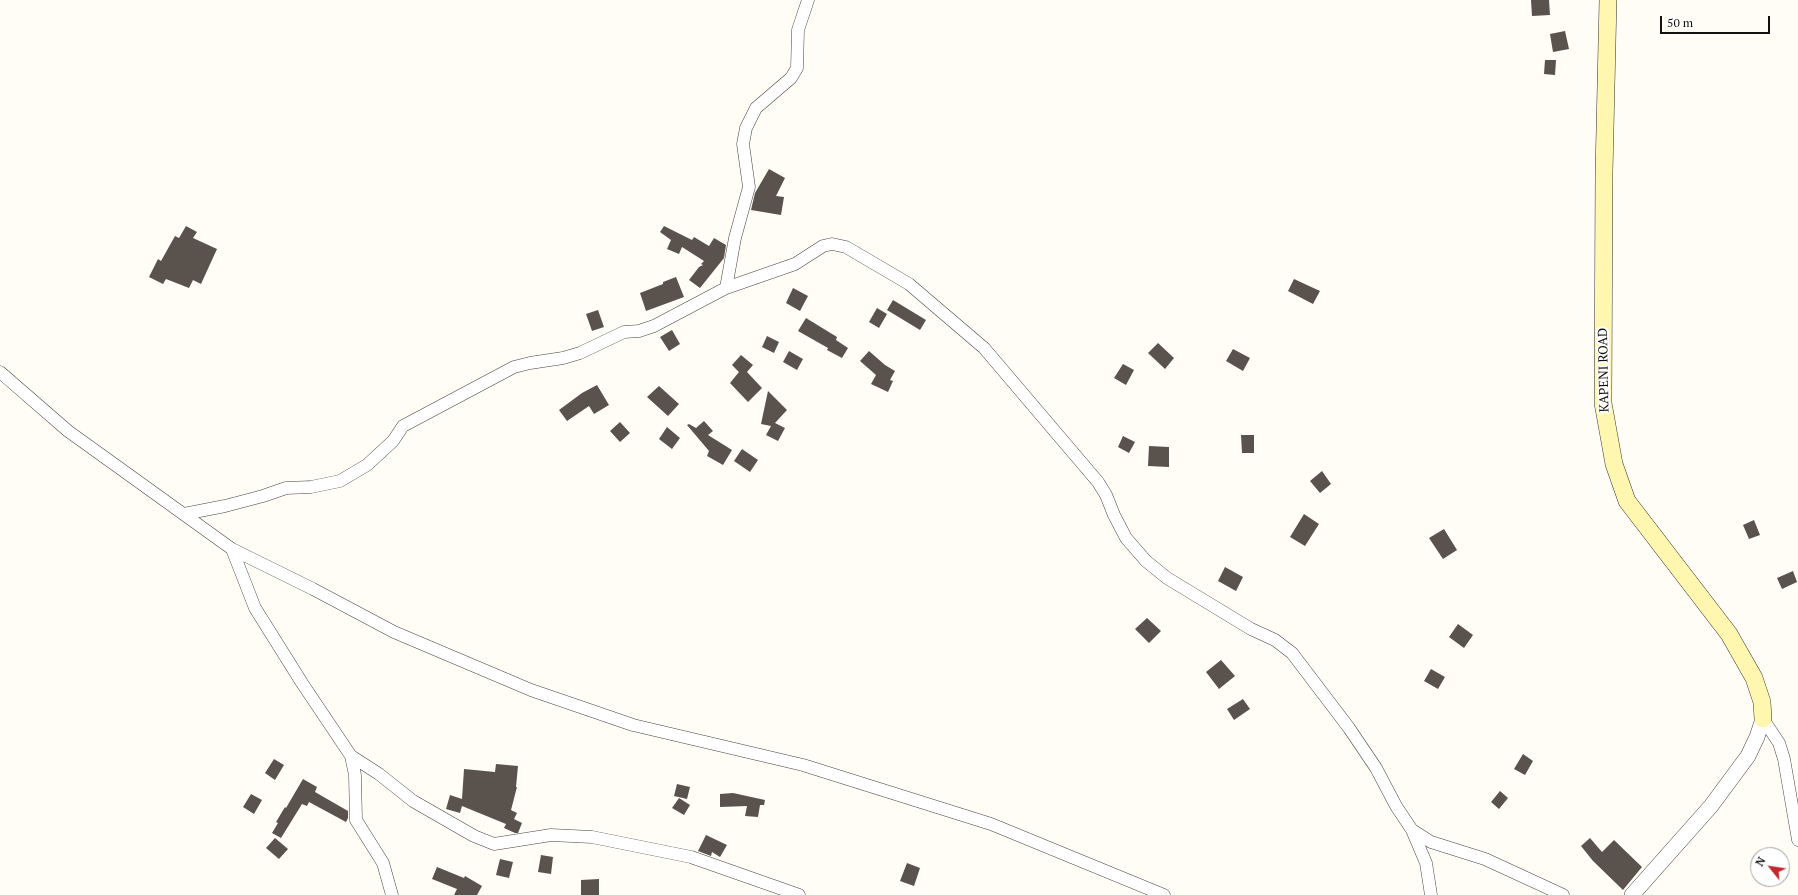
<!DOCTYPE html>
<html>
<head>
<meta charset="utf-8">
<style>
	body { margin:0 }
	#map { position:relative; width:1798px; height:895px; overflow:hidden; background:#fffdf5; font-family:"PT Serif",serif }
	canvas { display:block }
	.north { position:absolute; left:1750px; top:847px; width:40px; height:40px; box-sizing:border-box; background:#fff; border:1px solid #a0a0a0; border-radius:50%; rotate:300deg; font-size:11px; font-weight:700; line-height:16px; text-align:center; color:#111 }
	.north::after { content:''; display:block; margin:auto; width:14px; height:18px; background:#c4262e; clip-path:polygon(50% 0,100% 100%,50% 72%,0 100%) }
	.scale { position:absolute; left:1660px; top:16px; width:110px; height:18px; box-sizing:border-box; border:2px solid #111; border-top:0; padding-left:5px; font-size:12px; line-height:14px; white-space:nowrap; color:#111; -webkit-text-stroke:3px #fff; paint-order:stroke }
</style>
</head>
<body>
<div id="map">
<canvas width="1798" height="895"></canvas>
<div class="north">N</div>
<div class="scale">50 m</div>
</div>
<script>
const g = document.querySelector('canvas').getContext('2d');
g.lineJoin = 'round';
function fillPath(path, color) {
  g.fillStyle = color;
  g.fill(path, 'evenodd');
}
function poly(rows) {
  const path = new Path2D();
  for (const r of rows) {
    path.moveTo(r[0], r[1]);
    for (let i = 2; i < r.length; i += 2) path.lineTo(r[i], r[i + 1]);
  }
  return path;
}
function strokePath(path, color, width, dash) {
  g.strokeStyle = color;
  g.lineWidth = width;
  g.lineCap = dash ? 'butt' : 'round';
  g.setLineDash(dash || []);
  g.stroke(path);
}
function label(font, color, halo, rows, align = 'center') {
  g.font = font + ' "PT Serif",serif';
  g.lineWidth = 4;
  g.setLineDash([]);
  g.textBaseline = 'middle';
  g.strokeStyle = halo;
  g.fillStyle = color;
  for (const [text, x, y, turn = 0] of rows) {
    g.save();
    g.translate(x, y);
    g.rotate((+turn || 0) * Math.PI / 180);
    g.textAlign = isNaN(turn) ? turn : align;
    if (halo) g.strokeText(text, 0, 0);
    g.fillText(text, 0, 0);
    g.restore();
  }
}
fillPath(poly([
	[1531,0,1549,0,1550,15,1532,16],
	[1565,31,1569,49,1553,52,1550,34],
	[1545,60,1556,60,1555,75,1544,74],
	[769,169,785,178,776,196,784,197,781,215,751,210,755,193],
	[186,226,197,232,193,238,217,249,201,284,193,280,189,288,166,279,163,284,149,277,158,259,161,261,175,236,179,238],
	[664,226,692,240,694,237,709,246,714,238,726,245,724,258,700,288,689,280,699,267,703,265,701,264,704,261,682,247,679,254,667,249,671,240,660,232],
	[676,277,684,297,646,311,640,293,663,284,663,282],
	[1294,279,1320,291,1313,304,1288,291],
	[793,288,808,296,800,311,786,303],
	[893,300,926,320,920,330,887,310],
	[877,308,887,314,879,328,869,322],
	[598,310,604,327,592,331,586,314],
	[806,318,837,337,836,340,848,348,842,358,827,350,828,348,798,331],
	[672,330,680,344,669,351,660,337],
	[767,336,779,342,774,353,762,347],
	[1158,343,1174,358,1165,369,1148,353],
	[1233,349,1250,358,1243,371,1226,361],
	[789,351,803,359,797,370,783,362],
	[869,351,885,365,895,371,890,380,893,381,888,392,871,384,876,375,860,361],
	[741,355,753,365,747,372,762,388,748,402,730,383,739,372,732,365],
	[1123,364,1134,370,1126,385,1114,378],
	[597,385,609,405,594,414,589,406,567,421,559,410,582,393],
	[659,386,679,404,668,416,647,397],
	[768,391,787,410,775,423,785,428,778,441,766,435,771,426,761,424],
	[704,421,713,431,708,435,732,450,723,465,707,456,709,451,687,425,689,424,696,428],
	[620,422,630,433,620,442,610,431],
	[667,427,680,438,672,449,659,439],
	[1241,435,1254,435,1254,453,1242,453],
	[1123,436,1135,442,1129,453,1118,447],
	[1149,446,1169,447,1169,467,1148,466],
	[742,449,758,460,750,472,734,461],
	[1322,471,1331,484,1320,493,1310,481],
	[1304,514,1319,524,1305,546,1290,537],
	[1754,520,1760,535,1749,539,1743,525],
	[1444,529,1457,550,1443,559,1429,538],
	[1225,567,1243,577,1236,591,1218,581],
	[1793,571,1797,582,1782,589,1777,578],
	[1147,618,1161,631,1149,643,1135,629],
	[1458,624,1473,635,1464,648,1449,637],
	[1221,660,1235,676,1219,689,1206,672],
	[1431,669,1445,677,1438,689,1424,681],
	[1243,699,1250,709,1234,720,1227,709],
	[1523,754,1533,761,1525,775,1514,769],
	[274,759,284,765,275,780,265,773],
	[496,764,518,766,516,787,517,787,511,810,517,813,514,819,522,823,518,833,515,833,504,828,506,824,462,806,460,813,446,809,450,795,462,799,464,769,495,772],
	[303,779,317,787,315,792,348,811,348,818,346,822,309,802,307,806,302,804,281,838,272,833,278,823,276,822,285,807,286,808],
	[677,784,690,787,687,799,674,796],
	[1500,791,1508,798,1499,809,1491,802],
	[733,793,765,800,764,805,760,805,758,817,745,816,747,806,720,807,720,794],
	[251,794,262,800,254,814,243,807],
	[679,798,690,805,684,815,672,808],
	[706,835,727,845,720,857,712,852,711,856,698,851],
	[275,838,288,849,279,859,266,848],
	[1590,838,1602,852,1614,840,1642,867,1623,890,1593,861,1581,846],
	[541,855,553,857,551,874,538,872],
	[500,859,513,862,509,878,496,875],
	[907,863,920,868,914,886,900,881],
	[437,867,464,878,465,876,482,886,477,895,454,895,457,889,432,879],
	[599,879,599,895,581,895,581,880]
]), '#5a524d');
const minor = poly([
	[726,288,735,238,749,187,743,144,746,128,756,108,791,78,797,68,798,30,808,0],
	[0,372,68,431,232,549,313,589,394,632,531,690,633,725,803,765,991,824,1164,895],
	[184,514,225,506,263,496,286,488,311,487,340,481,367,465,393,441,403,426,514,367,530,363,563,358,580,353,624,332,639,331,654,326,726,288,795,264,823,246,832,244,846,247,909,284,984,348,1098,482,1106,495,1114,515,1126,538,1146,561,1167,578,1251,629,1275,640,1292,653,1349,728,1376,768,1396,806,1412,830,1431,842,1485,859,1563,895],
	[232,549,255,608,302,683,351,756,355,775,356,820,383,863,392,895],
	[1763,719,1779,743,1784,759,1798,840],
	[351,756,379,774,413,801,474,836,494,844,551,835,592,837,691,857,799,895],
	[1412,830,1426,863,1431,895]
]);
const tertiary = poly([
	[1632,895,1711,806,1748,756,1757,737,1763,719]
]);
const secondary = poly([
	[1608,0,1604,172,1603,403,1614,464,1627,501,1729,634,1754,678,1762,702,1763,719]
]);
strokePath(minor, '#444', 13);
strokePath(tertiary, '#444', 16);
strokePath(secondary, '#333', 18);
strokePath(minor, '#fff', 12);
strokePath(tertiary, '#fff', 15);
strokePath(secondary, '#fff6b0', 17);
label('13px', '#111', '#fff', [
	["KAPENI ROAD",1604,370,-91]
]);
</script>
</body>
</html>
